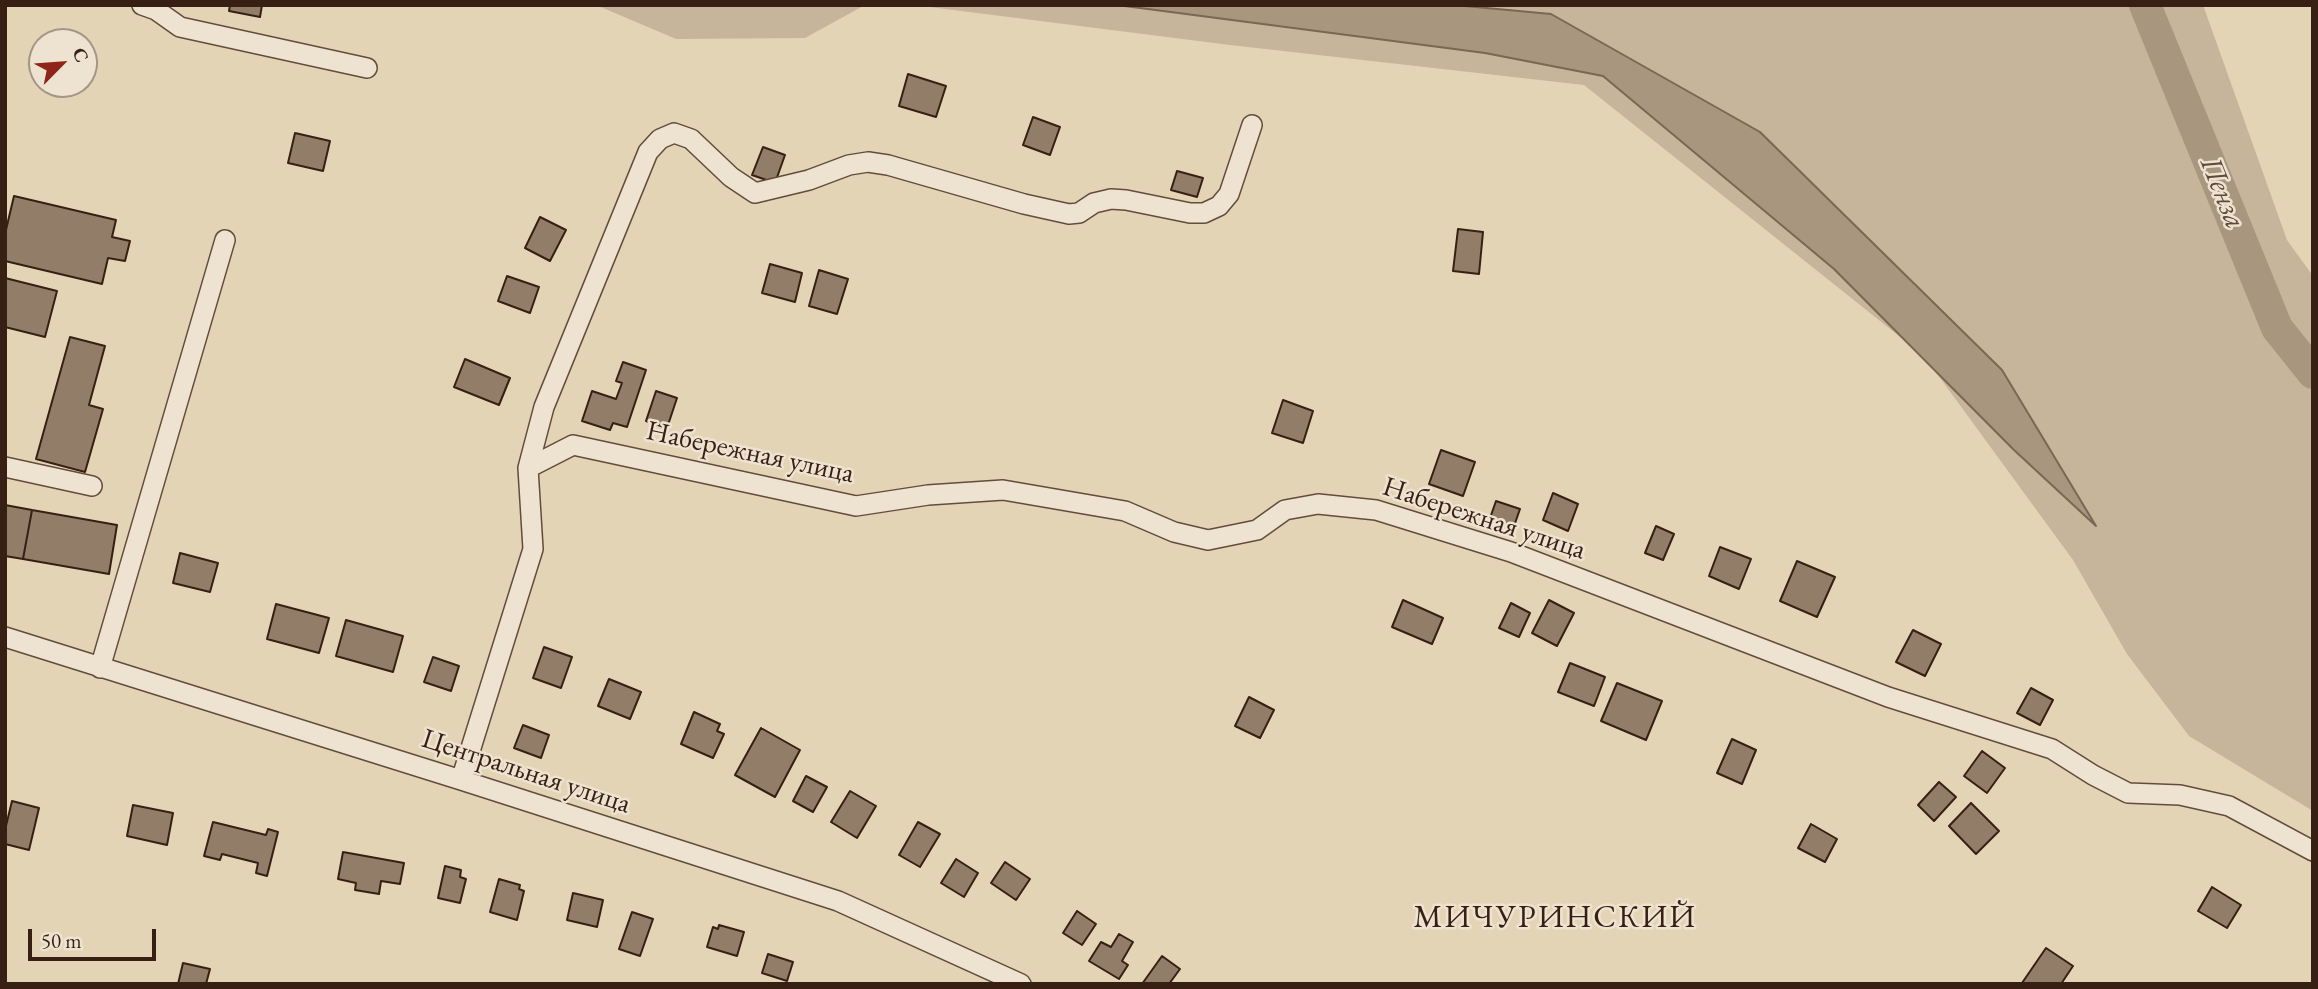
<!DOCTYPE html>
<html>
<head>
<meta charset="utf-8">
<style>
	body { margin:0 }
	#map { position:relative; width:2318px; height:989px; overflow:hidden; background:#e3d4b6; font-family:"EB Garamond",serif }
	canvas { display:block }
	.frame { position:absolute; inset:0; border:7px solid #381f14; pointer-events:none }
	.north { position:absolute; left:28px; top:28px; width:70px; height:70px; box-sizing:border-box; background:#ede3d0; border:2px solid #a59585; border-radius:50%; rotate:65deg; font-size:19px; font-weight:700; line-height:28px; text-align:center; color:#381f14 }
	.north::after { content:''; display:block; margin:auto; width:24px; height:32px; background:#8f2418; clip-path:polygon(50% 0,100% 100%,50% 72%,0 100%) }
	.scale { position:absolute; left:28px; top:929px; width:128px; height:32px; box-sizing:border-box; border:4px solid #381f14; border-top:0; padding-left:9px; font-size:21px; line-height:24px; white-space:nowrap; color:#381f14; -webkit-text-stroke:5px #ede3d0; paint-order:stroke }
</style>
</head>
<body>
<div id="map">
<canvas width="2318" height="989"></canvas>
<div class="frame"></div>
<div class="north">С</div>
<div class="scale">50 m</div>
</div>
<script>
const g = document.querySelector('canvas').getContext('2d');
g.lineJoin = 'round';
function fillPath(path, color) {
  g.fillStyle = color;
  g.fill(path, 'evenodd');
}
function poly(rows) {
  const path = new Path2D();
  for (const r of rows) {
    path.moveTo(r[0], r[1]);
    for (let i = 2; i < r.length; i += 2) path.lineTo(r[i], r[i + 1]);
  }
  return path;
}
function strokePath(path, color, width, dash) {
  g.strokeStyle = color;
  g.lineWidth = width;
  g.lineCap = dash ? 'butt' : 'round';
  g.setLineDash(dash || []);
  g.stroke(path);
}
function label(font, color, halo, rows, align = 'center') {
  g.font = font + ' "EB Garamond",serif';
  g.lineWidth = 5;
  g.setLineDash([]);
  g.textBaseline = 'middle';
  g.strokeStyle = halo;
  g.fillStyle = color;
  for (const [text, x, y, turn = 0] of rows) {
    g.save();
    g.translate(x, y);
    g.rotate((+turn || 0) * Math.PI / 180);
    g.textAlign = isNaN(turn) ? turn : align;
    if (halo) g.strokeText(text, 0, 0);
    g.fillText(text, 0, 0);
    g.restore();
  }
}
fillPath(poly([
	[596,5,865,5,805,38,676,39],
	[914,5,2203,5,2287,240,2313,276,2313,811,2189,736,2127,654,2073,560,1924,356,1584,85,1230,45]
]), '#c6b59a');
const water = poly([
	[1117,5,1454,5,1551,14,1760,132,2002,370,2096,526,2014,450,1834,269,1603,76,1485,53,1117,5]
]);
fillPath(water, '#a9967f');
strokePath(water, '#7c6654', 2);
strokePath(poly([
	[2145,5,2277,328,2313,373]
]), '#a9967f', 32);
const building = poly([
	[230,5,262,5,260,17,229,11,230,5],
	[908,74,946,86,936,117,899,106,908,74],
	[1033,117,1060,127,1050,155,1023,145,1033,117],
	[295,133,330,141,323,171,288,163,295,133],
	[763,147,785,155,775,183,752,175,763,147],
	[1177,171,1203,178,1197,197,1171,190,1177,171],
	[14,196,116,220,112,237,130,241,125,261,108,258,102,284,5,261,5,234,14,196],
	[540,217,566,230,550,261,525,248,540,217],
	[1458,229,1483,232,1479,274,1453,271,1458,229],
	[770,264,802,273,795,302,762,293,770,264],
	[819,270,848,279,837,314,809,306,819,270],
	[507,276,539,287,530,313,498,301,507,276],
	[5,278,57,291,45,337,5,327,5,278],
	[70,337,105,346,89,405,103,409,85,472,36,459,70,337],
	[465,359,510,378,499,405,454,387,465,359],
	[623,362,646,370,627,427,613,423,610,430,582,421,592,391,616,399,622,383,616,381,623,362],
	[656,391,677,398,667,428,646,421,656,391],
	[1283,400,1313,411,1303,443,1272,433,1283,400],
	[1441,450,1475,462,1463,496,1429,484,1441,450],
	[1553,493,1578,504,1568,531,1543,520,1553,493],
	[1496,501,1520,509,1513,529,1489,521,1496,501],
	[5,505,32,510,23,559,5,556,5,505],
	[32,510,117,525,109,574,23,559,32,510],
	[1656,526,1674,534,1663,560,1645,553,1656,526],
	[1720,547,1751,559,1739,589,1709,576,1720,547],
	[180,553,218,563,210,592,173,583,180,553],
	[1797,561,1835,577,1817,617,1780,601,1797,561],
	[1403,600,1443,618,1432,644,1392,627,1403,600],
	[1549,600,1574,613,1557,646,1532,633,1549,600],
	[1511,603,1530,613,1519,637,1499,628,1511,603],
	[276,604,329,618,319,653,267,639,276,604],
	[346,620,403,636,393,672,336,656,346,620],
	[1913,630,1941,644,1925,676,1896,662,1913,630],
	[544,647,572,657,561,688,533,678,544,647],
	[433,657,459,666,451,691,424,682,433,657],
	[1570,663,1605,677,1594,706,1558,692,1570,663],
	[609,679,641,692,630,719,598,706,609,679],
	[1617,683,1662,701,1646,740,1601,721,1617,683],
	[2031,688,2053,700,2040,725,2017,713,2031,688],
	[1249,697,1274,710,1260,738,1235,726,1249,697],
	[694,712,720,724,717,731,724,734,713,758,681,744,694,712],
	[523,725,549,735,541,758,514,748,523,725],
	[761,728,800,750,775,797,735,775,761,728],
	[1732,739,1756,750,1742,784,1717,773,1732,739],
	[1982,751,2005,768,1987,793,1964,776,1982,751],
	[806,776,827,787,813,812,793,801,806,776],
	[1939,782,1956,797,1934,821,1918,805,1939,782],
	[850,791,876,806,857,838,831,822,850,791],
	[12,801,39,808,29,850,5,844,5,830,12,801],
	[1971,803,1999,831,1976,854,1949,826,1971,803],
	[133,805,173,813,167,845,127,836,133,805],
	[213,822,266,835,268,829,278,832,267,876,256,873,258,863,222,854,220,860,204,856,213,822],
	[918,822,940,834,920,867,899,855,918,822],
	[1811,824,1837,839,1825,862,1798,848,1811,824],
	[343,852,404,863,400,884,381,881,379,894,355,890,356,883,338,879,343,852],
	[956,859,978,873,964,897,941,883,956,859],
	[1005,862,1030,879,1016,900,991,883,1005,862],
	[445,866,461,870,460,877,466,879,460,903,438,898,445,866],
	[499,879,520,885,519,889,524,891,517,920,490,912,499,879],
	[2212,887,2241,905,2227,928,2198,911,2212,887],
	[573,893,603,900,597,927,567,920,573,893],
	[1077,911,1096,924,1082,945,1063,933,1077,911],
	[632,912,653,919,640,956,619,949,632,912],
	[719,925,744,932,737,956,707,947,713,927,718,929,719,925],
	[1119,934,1133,942,1122,961,1128,965,1119,979,1089,961,1101,942,1111,947,1119,934],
	[2046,948,2073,966,2061,984,2023,984,2022,983,2046,948],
	[768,954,793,962,787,981,762,973,768,954],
	[1162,956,1180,969,1169,984,1142,984,1162,956],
	[183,963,210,969,206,984,178,984,183,963]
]);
fillPath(building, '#917d68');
strokePath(building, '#381f14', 2);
const minor = poly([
	[142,5,156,10,180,27,367,68],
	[5,467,92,486],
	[528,468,573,445,856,506,928,495,1003,490,1125,511,1174,532,1208,540,1257,530,1285,510,1318,504,1376,510,1511,552,1888,697,2052,749,2093,775,2128,793,2180,795,2229,806,2313,851],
	[5,637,461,780,838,901,1021,984],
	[100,668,225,240],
	[461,780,533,549,528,468,544,407,648,152,660,139,674,133,691,139,731,177,755,193,809,180,849,165,868,162,888,165,1024,204,1069,214,1079,213,1094,203,1111,199,1126,200,1190,213,1204,213,1219,206,1229,194,1252,125]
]);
strokePath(minor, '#634c3c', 22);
strokePath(minor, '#ede3d0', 19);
label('28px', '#381f14', '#ede3d0', [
	["Набережная улица",750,453,12],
	["Набережная улица",1484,519,18],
	["Центральная улица",526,772,18]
]);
label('italic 30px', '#604939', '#ede3d0', [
	["Пенза",2222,193,68]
]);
g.letterSpacing = '2px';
label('32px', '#381f14', '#ede3d0', [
	["МИЧУРИНСКИЙ",1555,918]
]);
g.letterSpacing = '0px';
</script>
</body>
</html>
